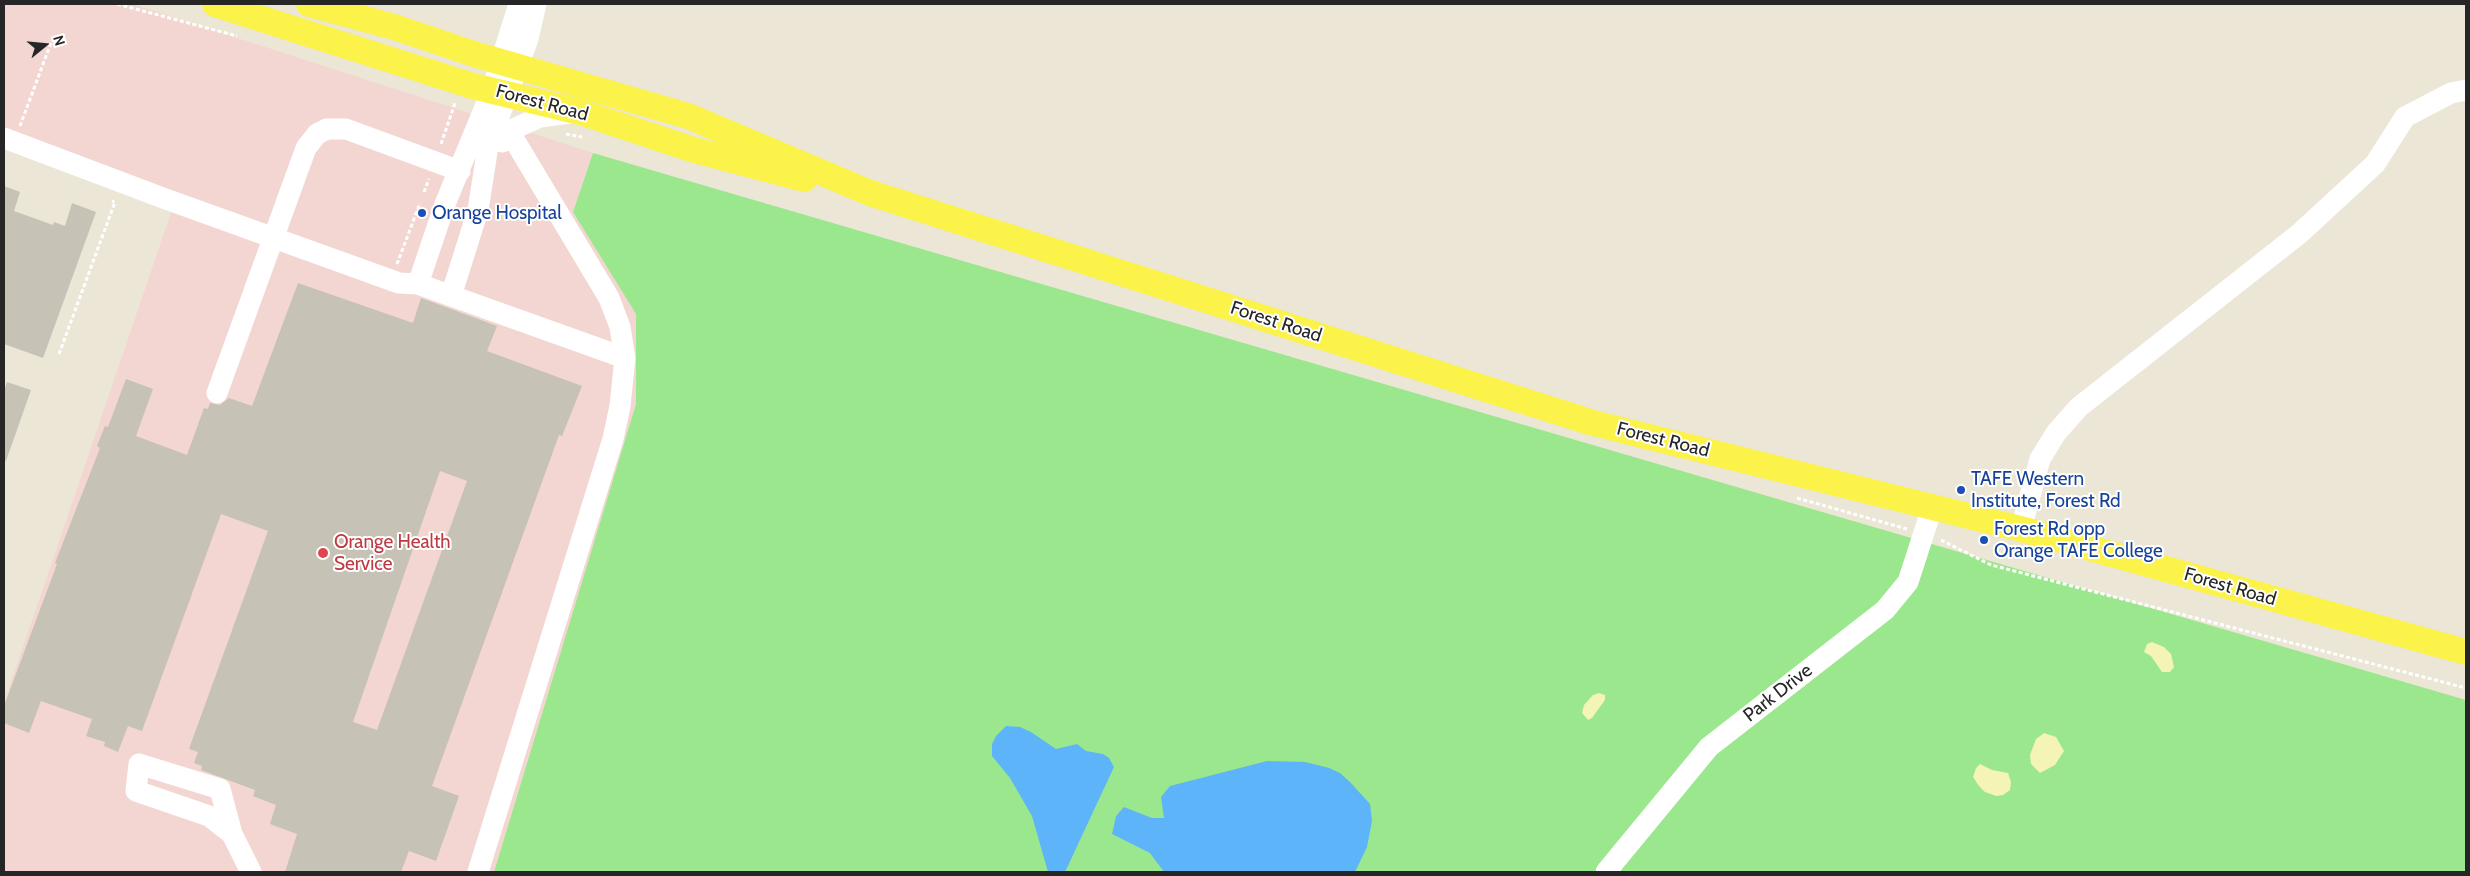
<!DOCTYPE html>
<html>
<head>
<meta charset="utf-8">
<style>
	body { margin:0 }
	#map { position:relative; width:2470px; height:876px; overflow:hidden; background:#ebe6d6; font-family:Cabin,sans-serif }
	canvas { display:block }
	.frame { position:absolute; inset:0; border:5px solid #262626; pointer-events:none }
	.north { position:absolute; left:20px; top:20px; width:50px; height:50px; -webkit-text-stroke:4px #fff; paint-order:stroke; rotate:73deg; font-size:14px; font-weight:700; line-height:20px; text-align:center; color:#262626 }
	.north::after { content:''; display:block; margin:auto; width:18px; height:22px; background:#262626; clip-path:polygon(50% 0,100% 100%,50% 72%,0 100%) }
</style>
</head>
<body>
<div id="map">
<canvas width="2470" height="876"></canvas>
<div class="frame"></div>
<div class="north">N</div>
</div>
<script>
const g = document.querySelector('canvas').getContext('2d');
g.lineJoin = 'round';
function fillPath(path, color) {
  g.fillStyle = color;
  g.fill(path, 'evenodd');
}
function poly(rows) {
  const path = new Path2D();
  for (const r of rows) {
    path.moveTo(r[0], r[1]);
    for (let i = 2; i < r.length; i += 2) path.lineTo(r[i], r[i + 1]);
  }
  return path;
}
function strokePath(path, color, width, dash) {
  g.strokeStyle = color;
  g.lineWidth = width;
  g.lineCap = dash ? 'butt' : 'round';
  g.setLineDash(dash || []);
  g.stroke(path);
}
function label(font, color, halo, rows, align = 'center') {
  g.font = font + ' Cabin,sans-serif';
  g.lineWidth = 4;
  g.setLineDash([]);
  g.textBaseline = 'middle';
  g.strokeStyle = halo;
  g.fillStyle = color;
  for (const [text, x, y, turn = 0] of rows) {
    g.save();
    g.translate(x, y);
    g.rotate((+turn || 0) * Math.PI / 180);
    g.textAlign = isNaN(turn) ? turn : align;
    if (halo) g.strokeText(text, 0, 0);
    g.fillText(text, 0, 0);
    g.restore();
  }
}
fillPath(poly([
	[4,4,132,4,593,153,573,212,636,314,636,404,494,872,4,872,4,703,174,204,4,133]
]), '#f3d6d1');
fillPath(poly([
	[593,153,2466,700,2466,872,494,872,636,404,636,314,573,212]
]), '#9be78d');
fillPath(poly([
	[2152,642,2164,647,2171,654,2174,667,2170,672,2162,672,2151,656,2144,652,2147,644],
	[1599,693,1605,695,1605,700,1592,718,1588,720,1582,713,1584,705,1593,695],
	[2044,733,2056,737,2064,751,2055,765,2040,773,2031,764,2030,755,2036,739],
	[1980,764,1992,770,2008,773,2011,782,2010,790,2003,795,1996,796,1985,792,1979,786,1973,777,1976,768]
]), '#f3f4b5');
fillPath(poly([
	[1006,726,1020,727,1031,732,1056,749,1077,744,1086,751,1103,754,1109,758,1114,767,1065,872,1048,872,1032,816,1010,778,992,756,992,744,996,736],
	[1267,761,1305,762,1329,768,1340,773,1350,782,1370,804,1372,821,1367,847,1355,872,1164,872,1150,853,1112,834,1116,816,1124,807,1152,818,1164,818,1161,797,1170,786]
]), '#5eb4f8');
fillPath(poly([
	[4,186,20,192,14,211,53,225,54,222,65,226,72,203,96,212,43,358,4,344],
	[298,283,413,323,421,298,497,326,487,351,582,386,562,436,559,435,432,786,459,796,436,861,409,851,401,872,285,872,297,834,270,824,276,805,253,796,255,790,201,770,202,766,194,763,198,752,189,749,268,531,221,514,142,731,128,726,118,752,104,746,105,742,86,736,92,719,41,701,29,733,4,723,4,706,57,564,55,563,100,448,97,446,105,426,108,427,126,379,153,389,136,436,187,455,204,408,208,409,210,403,220,405,229,398,252,406],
	[440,471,467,481,377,730,353,722],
	[7,382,31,390,6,461,4,460,4,391]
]), '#c6c2b6');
strokePath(poly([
	[117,4,237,36],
	[20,126,52,40],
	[566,134,582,137],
	[441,144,455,103],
	[424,192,429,179],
	[397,264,420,203],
	[59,354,115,202,112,201],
	[1797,498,1907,529],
	[1941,540,1991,565,2466,688]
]), '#fff', 3, [4, 2.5]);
strokePath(poly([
	[509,131,609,298,620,327,625,358],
	[4,138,163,198,399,283,418,284,625,358,620,406,613,439,478,872],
	[502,142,509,131,540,117,570,113],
	[418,284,445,204,492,90,519,4],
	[451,296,478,210,488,146,528,39,536,4],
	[217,393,306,148,317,134,327,129,346,129,460,171],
	[2021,529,2040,459,2056,433,2079,407,2299,234,2375,164,2405,117,2451,93,2466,90],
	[232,834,209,816,136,791,139,764,220,789,232,834,251,872],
	[1606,872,1709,747,1885,610,1908,582,1932,508]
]), '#fff', 21);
strokePath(poly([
	[215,4,473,86,580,112,694,150,804,179],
	[309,4,394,27,477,55,688,116,870,193,1593,423,2021,529,2466,652]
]), '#fbf24a', 26);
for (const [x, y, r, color] of [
	[422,213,5,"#1a4fb4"],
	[1961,490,5,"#1a4fb4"],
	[1984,540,5,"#1a4fb4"],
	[323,553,6,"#e0444e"]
]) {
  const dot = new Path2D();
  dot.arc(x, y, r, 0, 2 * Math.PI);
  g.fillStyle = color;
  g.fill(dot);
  strokePath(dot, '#fff', 2);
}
label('19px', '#262626', '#fff', [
	["Forest Road",542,103,15],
	["Forest Road",1276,322,18],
	["Forest Road",1663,440,14],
	["Forest Road",2230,587,16],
	["Park Drive",1778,693,-38]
]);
label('19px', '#164399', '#fff', [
	["Orange Hospital",432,213],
	["TAFE Western",1971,479],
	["Institute, Forest Rd",1971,501],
	["Forest Rd opp",1994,529],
	["Orange TAFE College",1994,551]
], 'left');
label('19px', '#be3a42', '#fff', [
	["Orange Health",334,542],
	["Service",334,564]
], 'left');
</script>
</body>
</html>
